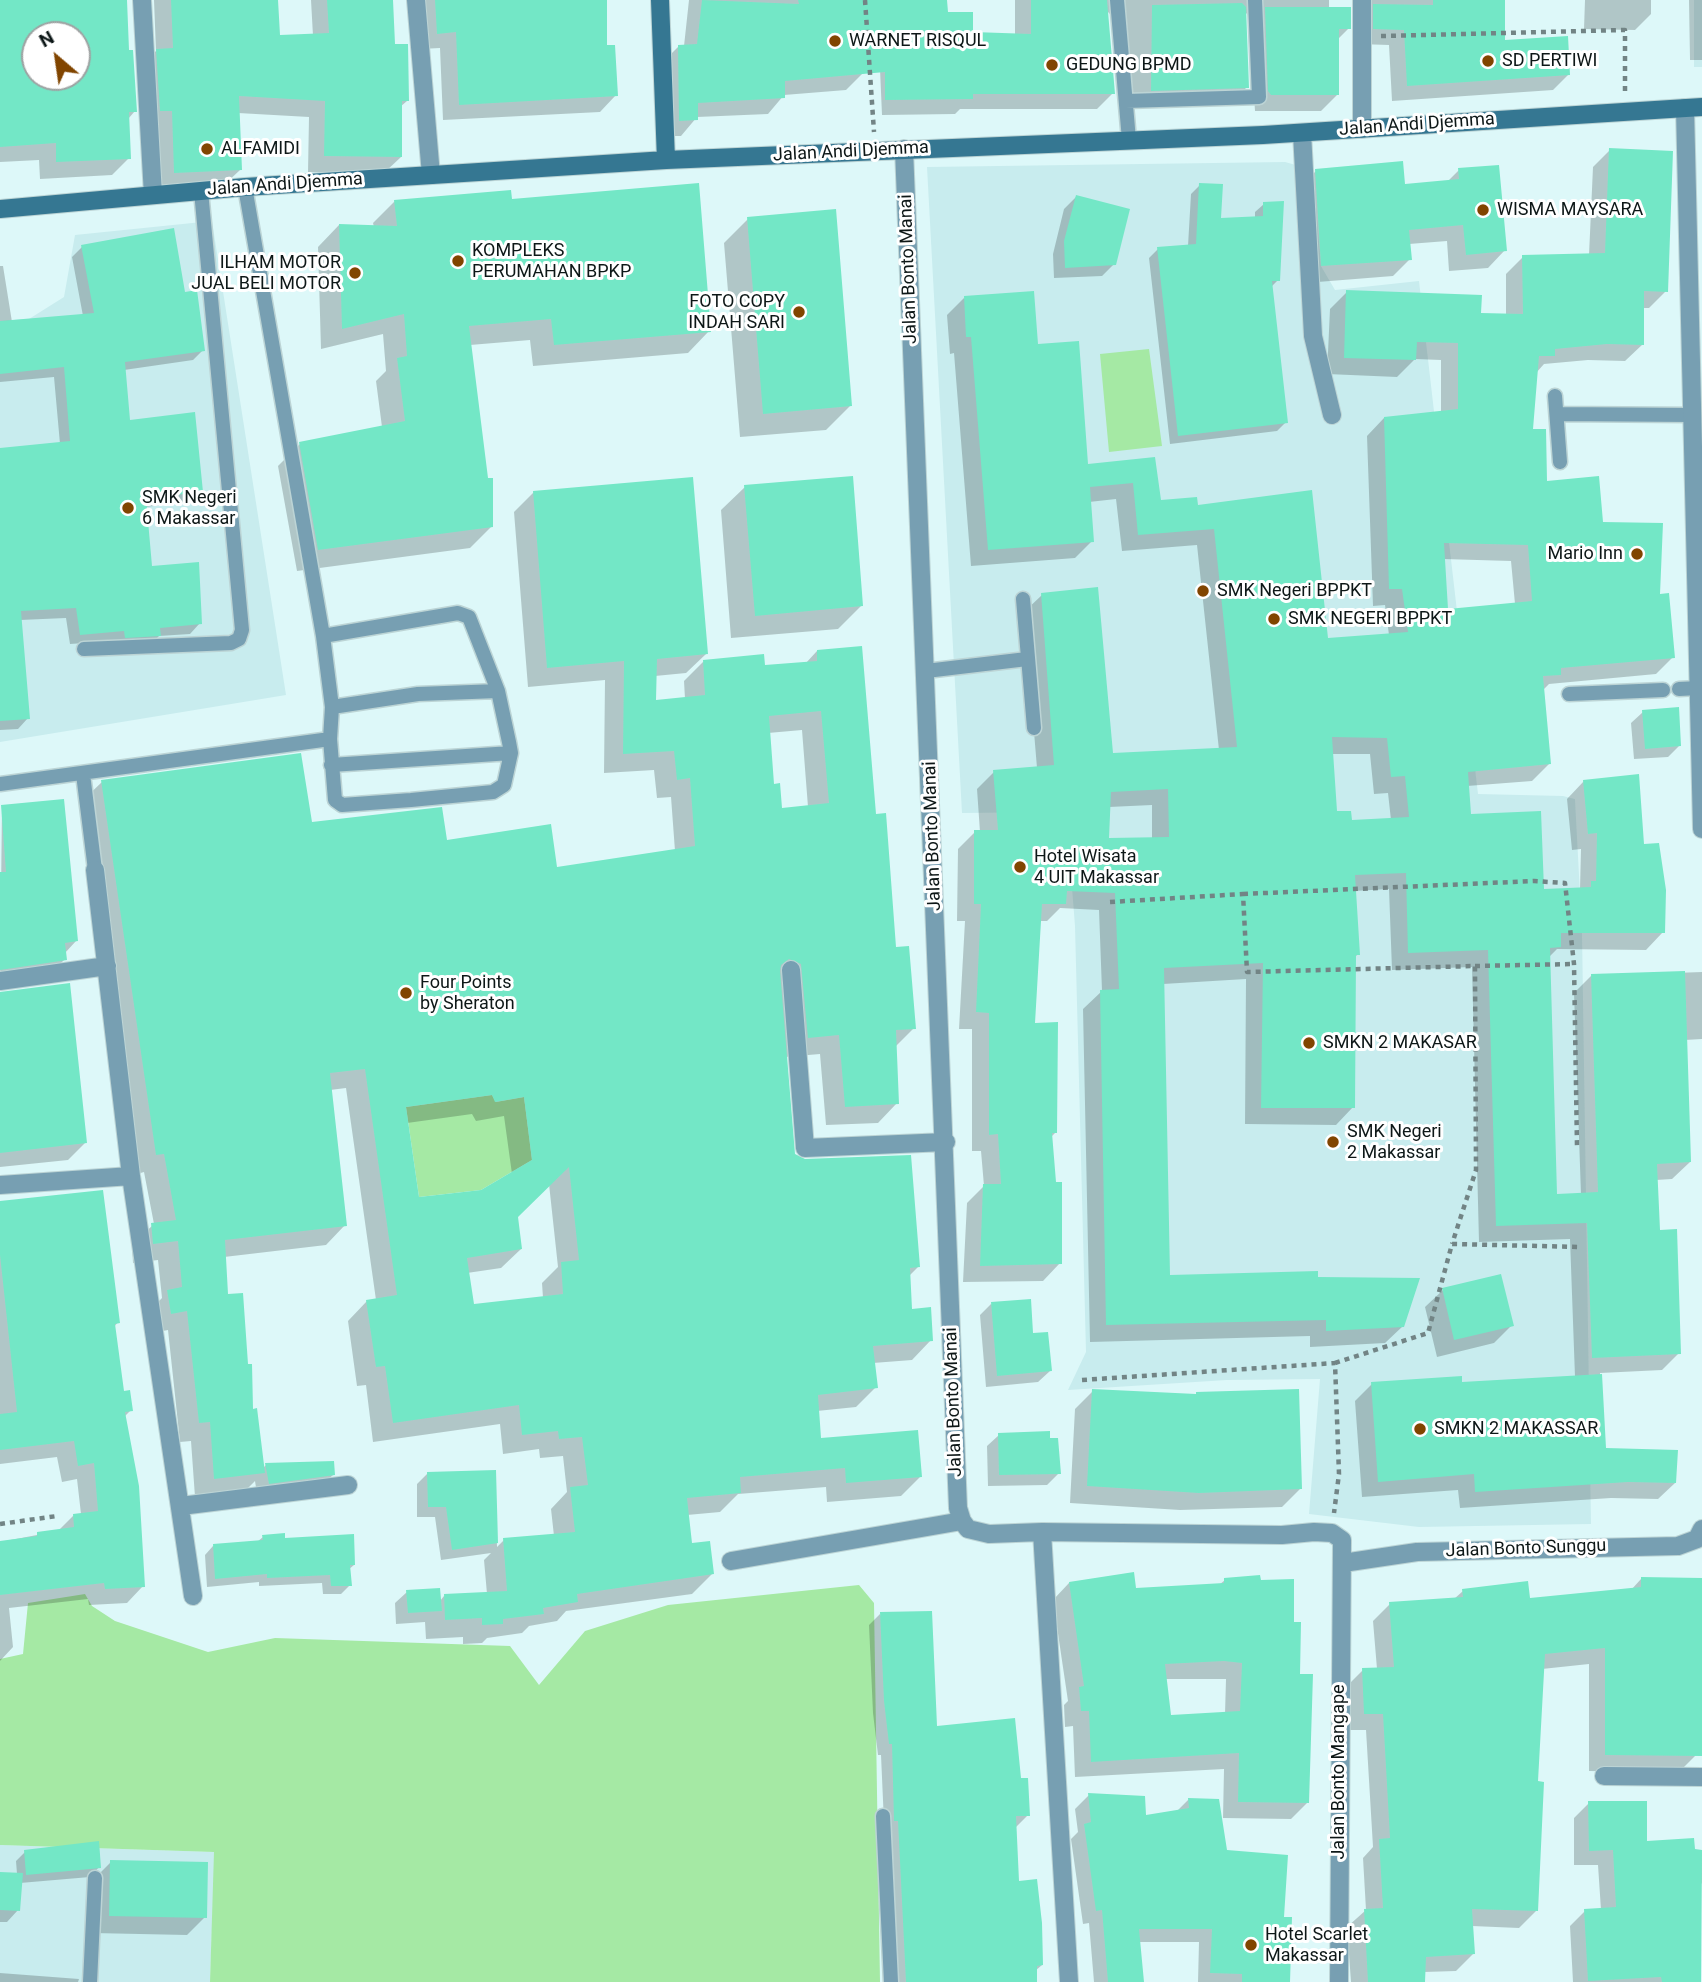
<!DOCTYPE html>
<html>
<head>
<meta charset="utf-8">
<style>
	body { margin:0 }
	#map { position:relative; width:1702px; height:1982px; overflow:hidden; background:#ddf8f9; font-family:Roboto,sans-serif }
	canvas { display:block }
	.north { position:absolute; left:21px; top:21px; width:70px; height:70px; box-sizing:border-box; background:#fff; border:2px solid #9ea2a2; border-radius:50%; rotate:331deg; font-size:19px; font-weight:700; line-height:28px; text-align:center; color:#0d1717 }
	.north::after { content:''; display:block; margin:auto; width:24px; height:32px; background:#814500; clip-path:polygon(50% 0,100% 100%,50% 72%,0 100%) }
</style>
</head>
<body>
<div id="map">
<canvas width="1702" height="1982"></canvas>
<div class="north">N</div>
</div>
<script>
const g = document.querySelector('canvas').getContext('2d');
g.lineJoin = 'round';
function fillPath(path, color) {
  g.fillStyle = color;
  g.fill(path, 'evenodd');
}
function poly(rows) {
  const path = new Path2D();
  for (const r of rows) {
    path.moveTo(r[0], r[1]);
    for (let i = 2; i < r.length; i += 2) path.lineTo(r[i], r[i + 1]);
  }
  return path;
}
function strokePath(path, color, width, dash) {
  g.strokeStyle = color;
  g.lineWidth = width;
  g.lineCap = dash ? 'butt' : 'round';
  g.setLineDash(dash || []);
  g.stroke(path);
}
function label(font, color, halo, rows, align = 'center') {
  g.font = font + ' Roboto,sans-serif';
  g.lineWidth = 6;
  g.setLineDash([]);
  g.textBaseline = 'middle';
  g.strokeStyle = halo;
  g.fillStyle = color;
  for (const [text, x, y, turn = 0] of rows) {
    g.save();
    g.translate(x, y);
    g.rotate((+turn || 0) * Math.PI / 180);
    g.textAlign = isNaN(turn) ? turn : align;
    if (halo) g.strokeText(text, 0, 0);
    g.fillText(text, 0, 0);
    g.restore();
  }
}
fillPath(poly([
	[1694,0,1702,0,1702,67,1694,67],
	[1285,162,1313,170,1321,266,1335,290,1419,281,1478,794,1563,796,1575,799,1582,932,1591,1524,1419,1527,1309,1514,1320,1379,1227,1380,1068,1390,1086,1352,1075,926,1066,812,962,813,927,167],
	[212,221,286,695,0,742,0,321,29,319,64,297,75,235],
	[0,1845,215,1852,210,1982,0,1982]
]), '#c8ecee');
fillPath(poly([
	[1149,349,1162,446,1109,452,1100,354],
	[492,1095,496,1102,524,1097,532,1160,481,1190,419,1197,406,1107],
	[859,1585,874,1603,880,1982,210,1982,214,1852,0,1845,0,1659,23,1654,28,1603,85,1594,92,1606,115,1621,208,1652,275,1638,510,1646,539,1685,585,1631,668,1605]
]), '#a5e9a4');
fillPath(poly([
	[0,0,125,0,127,52,135,111,128,119,129,158,112,175,40,179,39,160,0,162],
	[35,35,77,35,77,77,35,77],
	[154,0,276,0,278,37,313,36,311,0,391,0,394,46,407,101,400,107,401,157,384,173,308,172,309,117,238,113,240,170,223,186,159,189,140,67,156,51],
	[418,0,606,0,606,47,616,95,600,112,443,120,440,48,421,49],
	[689,0,854,0,862,74,846,90,784,95,768,114,697,117,681,136,663,136,663,62,679,46,684,46],
	[877,0,945,0,946,14,972,33,1015,35,1015,0,1329,0,1329,9,1349,28,1337,40,1337,95,1321,111,1255,111,1249,16,1244,11,1247,87,1231,103,1119,107,1111,15,1106,10,1113,93,1097,109,960,109,955,114,882,115],
	[1368,0,1503,0,1504,42,1569,74,1553,90,1392,101,1389,45,1358,44],
	[1585,0,1651,0,1651,14,1635,30,1584,29],
	[1689,0,1702,0,1702,60,1690,60],
	[1610,150,1666,291,1649,308,1643,308,1643,344,1625,361,1588,360,1544,364,1536,373,1531,431,1545,482,1602,523,1659,596,1673,657,1656,674,1549,684,1543,690,1549,764,1532,781,1467,786,1470,816,1543,890,1580,889,1581,849,1572,850,1567,799,1584,781,1643,846,1663,932,1646,950,1557,949,1548,958,1555,1196,1581,1195,1574,993,1591,976,1702,972,1702,1039,1685,1040,1690,1162,1672,1179,1656,1180,1658,1232,1679,1353,1662,1370,1600,1373,1604,1450,1675,1483,1658,1499,1611,1498,1460,1508,1458,1490,1362,1497,1355,1401,1372,1384,1461,1384,1575,1377,1570,1239,1479,1242,1472,967,1392,970,1389,889,1354,891,1358,954,1354,958,1353,1107,1336,1125,1245,1124,1246,979,1163,984,1168,1276,1317,1279,1403,1326,1385,1343,1310,1347,1310,1336,1090,1342,1083,1009,1102,991,1099,910,1060,908,1047,921,1039,921,1034,1025,1056,1132,1051,1137,1060,1263,1043,1281,963,1282,967,1203,984,1186,981,1151,972,1151,972,1029,959,1029,965,921,957,921,958,849,975,832,980,832,977,789,994,772,1037,768,1024,612,1042,595,1112,755,1219,750,1197,545,1122,551,1116,499,1089,502,1092,541,1075,558,971,566,954,353,950,354,947,315,964,298,1037,346,1087,466,1154,459,1159,502,1197,507,1326,640,1389,635,1385,605,1373,606,1367,436,1384,418,1441,413,1441,360,1415,359,1397,377,1327,374,1330,309,1347,292,1479,315,1506,316,1506,274,1523,257,1589,255,1593,167],
	[1443,559,1511,561,1515,604,1446,611],
	[1332,754,1370,754,1374,794,1388,793,1391,820,1350,822,1335,813],
	[1152,805,1152,839,1107,839,1109,807],
	[1459,170,1505,250,1488,268,1449,271,1447,241,1409,244,1410,259,1393,276,1305,283,1299,188,1316,171,1404,186,1447,182],
	[1200,185,1219,220,1255,218,1255,212,1264,204,1278,280,1271,287,1286,422,1277,431,1170,444,1149,258,1158,249,1188,246,1191,194],
	[1076,197,1114,264,1102,276,1054,278,1053,254,1064,209],
	[510,200,709,331,688,353,533,366,530,340,470,345,492,526,470,548,297,571,278,466,300,444,382,427,376,381,386,371,383,334,321,349,318,247,339,225,374,227,373,223,395,201],
	[748,219,850,406,826,430,740,437,724,243],
	[82,247,184,294,203,350,193,360,124,370,129,422,201,491,190,502,145,507,150,568,200,623,190,634,159,636,149,646,114,641,70,644,66,618,20,620,28,718,18,729,0,730,0,450,60,444,54,377,0,382,0,266,3,266,12,322,83,316,72,257],
	[745,487,861,606,838,629,731,638,721,510],
	[534,492,706,654,686,673,655,676,654,702,685,699,684,681,703,662,763,667,805,664,817,651,874,816,895,949,914,1028,895,1047,897,1103,878,1123,826,1125,820,1054,785,1057,794,1155,918,1267,909,1276,910,1311,931,1340,912,1360,873,1363,876,1387,856,1407,817,1411,820,1440,921,1476,901,1496,827,1502,826,1487,738,1494,720,1512,687,1515,690,1545,712,1574,692,1594,566,1611,557,1621,529,1626,522,1633,487,1638,482,1643,463,1644,463,1637,426,1639,425,1622,396,1624,395,1603,407,1592,440,1601,444,1596,487,1594,484,1560,491,1553,441,1560,435,1517,417,1517,417,1484,428,1473,495,1471,497,1547,504,1540,554,1536,551,1509,567,1492,563,1456,540,1458,539,1449,503,1454,500,1424,373,1442,366,1385,357,1386,348,1321,367,1301,376,1300,346,1088,330,1090,345,1225,326,1245,224,1257,226,1296,263,1468,266,1465,333,1475,321,1486,257,1494,255,1481,244,1492,195,1497,191,1441,180,1442,168,1330,152,1333,148,1312,162,1298,158,1260,133,1263,132,1245,154,1224,144,1172,137,1174,82,801,102,782,310,824,445,842,556,869,675,851,671,797,657,798,654,770,604,773,605,680,528,687,514,512],
	[802,730,808,807,780,810,773,786,768,733],
	[472,1114,476,1121,504,1116,512,1174,481,1192,418,1199,407,1123],
	[549,1184,558,1267,542,1283,543,1298,472,1306,467,1273,501,1268,521,1249,516,1217],
	[1643,712,1679,746,1668,757,1634,759,1631,723],
	[2,806,76,941,65,953,65,959,48,976,0,983],
	[0,994,85,1143,68,1160,0,1167],
	[0,1203,118,1322,114,1327,123,1393,131,1410,124,1417,143,1586,127,1603,89,1605,88,1599,9,1608,13,1647,0,1661,0,1542,58,1531,74,1515,81,1514,77,1479,62,1482,57,1457,0,1464],
	[1443,1290,1512,1325,1494,1343,1437,1357,1425,1307],
	[991,1304,1031,1335,1050,1371,1038,1382,986,1387,980,1315],
	[1093,1391,1300,1489,1282,1507,1180,1510,1070,1503,1075,1409],
	[999,1435,1059,1473,1047,1485,988,1486,987,1446],
	[263,1537,284,1539,354,1565,348,1570,350,1585,341,1594,323,1594,322,1583,259,1586,259,1582,207,1587,205,1555,213,1546,257,1542],
	[1641,1579,1702,1580,1702,1745,1695,1756,1678,1773,1589,1771,1589,1664,1542,1669,1536,1783,1536,1911,1519,1928,1472,1926,1473,1954,1456,1971,1424,1972,1423,1982,1351,1982,1347,1927,1366,1910,1363,1858,1373,1847,1366,1730,1347,1730,1346,1687,1363,1670,1377,1669,1373,1621,1390,1604,1454,1599,1463,1591,1529,1600,1631,1590],
	[1225,1580,1292,1624,1308,1802,1291,1819,1223,1818,1224,1769,1075,1777,1073,1726,1065,1727,1064,1705,1068,1701,1053,1600,1069,1583,1135,1589,1219,1585],
	[1165,1679,1226,1679,1225,1714,1170,1717],
	[880,1614,935,1727,1020,1780,1028,1815,1016,1827,1017,1883,1042,1965,1035,1971,1035,1982,891,1982,881,1755,878,1755,873,1713,869,1625],
	[1089,1795,1144,1817,1176,1812,1189,1799,1225,1852,1282,1919,1288,1982,1297,1982,1198,1982,1199,1942,1139,1942,1142,1982,1094,1982,1089,1923,1083,1924,1071,1839,1078,1832,1075,1809],
	[1589,1803,1645,1843,1702,1852,1702,1883,1696,1889,1701,1901,1699,1982,1573,1982,1570,1926,1585,1911,1601,1910,1598,1865,1574,1865,1574,1818],
	[25,1852,99,1867,90,1877,20,1883,18,1910,7,1922,0,1922,0,1873,17,1874,16,1861],
	[111,1862,205,1917,187,1935,92,1933,93,1880],
	[0,1973,79,1979,78,1982,0,1982]
]), '#0003');
fillPath(poly([
	[0,0,127,0,129,50,133,50,137,112,129,112,131,159,56,162,56,143,0,147],
	[35,35,77,35,77,77,35,77],
	[171,0,278,0,280,35,329,33,327,0,393,0,395,44,408,44,409,101,402,101,402,157,324,156,325,101,239,96,242,170,174,173,172,111,160,111,156,49,173,48],
	[435,0,607,0,607,45,615,45,618,96,459,105,456,32,437,34],
	[702,0,799,4,798,0,947,0,948,12,973,12,973,32,1031,34,1031,0,1107,0,1115,94,973,94,973,99,885,100,885,72,785,81,785,98,698,103,698,120,679,121,678,45,697,44],
	[1433,0,1505,0,1505,40,1568,36,1570,75,1407,86,1404,30,1373,29,1373,4,1433,5],
	[1242,3,1246,7,1249,88,1151,91,1152,5],
	[1265,7,1351,7,1351,29,1339,29,1339,95,1271,95,1268,91],
	[1609,148,1673,151,1668,292,1644,291,1644,345,1607,344,1555,349,1555,356,1539,356,1533,429,1546,429,1547,481,1599,476,1603,522,1663,523,1660,594,1669,593,1675,658,1561,668,1561,675,1543,676,1551,764,1468,772,1471,814,1541,811,1544,889,1591,887,1591,881,1596,881,1597,833,1588,834,1583,780,1639,774,1644,844,1659,843,1666,890,1665,933,1561,933,1561,947,1550,948,1557,1194,1598,1192,1591,974,1685,971,1691,1162,1657,1164,1660,1230,1677,1229,1681,1354,1592,1358,1587,1223,1496,1226,1488,950,1408,953,1406,873,1355,875,1360,955,1356,955,1355,1108,1261,1108,1263,963,1164,968,1170,1275,1318,1271,1318,1277,1420,1278,1404,1327,1326,1331,1326,1320,1106,1325,1100,990,1119,989,1115,893,1067,891,1066,904,1042,904,1035,1023,1058,1022,1057,1133,1052,1133,1056,1182,1062,1182,1062,1264,980,1266,983,1184,1001,1184,998,1134,989,1135,989,1013,976,1012,981,904,974,904,974,830,998,830,993,770,1054,765,1041,593,1098,587,1113,753,1237,747,1214,529,1138,535,1133,483,1090,487,1094,542,988,550,971,337,966,337,964,296,1034,291,1038,344,1079,341,1088,464,1155,457,1161,500,1197,497,1198,505,1312,490,1328,638,1408,632,1402,589,1389,589,1384,417,1458,409,1458,343,1417,342,1416,360,1344,358,1346,290,1482,295,1481,313,1523,314,1522,255,1605,253],
	[1444,543,1528,545,1532,601,1448,609],
	[1332,737,1387,738,1391,777,1405,776,1409,817,1352,820,1351,811,1337,811],
	[1168,789,1169,837,1109,838,1111,792],
	[1403,161,1405,184,1459,179,1458,168,1499,165,1507,251,1466,255,1463,225,1409,230,1412,260,1321,266,1315,169],
	[699,183,711,332,554,345,551,319,469,326,488,478,493,478,493,527,318,550,299,442,405,421,397,358,407,356,404,314,342,329,339,224,397,226,394,200,511,190,512,199],
	[1199,183,1223,184,1221,218,1263,216,1263,202,1284,201,1280,281,1272,281,1288,423,1178,436,1157,247,1196,244],
	[1076,195,1130,209,1116,265,1065,268,1064,241],
	[836,209,852,406,763,414,747,217],
	[174,228,185,292,197,290,205,351,125,362,130,420,195,412,203,492,146,498,152,566,199,562,202,624,160,628,161,636,125,638,124,631,80,635,76,608,21,611,30,719,0,721,0,448,70,441,64,367,0,374,0,321,94,313,81,245],
	[853,476,863,606,755,616,744,485],
	[693,477,708,654,657,659,656,700,705,695,703,660,764,654,765,665,817,661,817,650,862,646,876,814,886,813,896,947,909,946,916,1029,896,1030,899,1104,845,1107,839,1035,808,1038,801,964,789,959,781,965,780,971,795,1154,805,1159,911,1155,920,1267,910,1268,912,1309,931,1307,933,1341,873,1346,878,1388,818,1395,821,1438,918,1430,922,1477,846,1483,845,1468,740,1477,741,1493,687,1498,692,1543,710,1541,714,1574,577,1594,578,1602,543,1608,544,1614,503,1619,503,1624,482,1625,482,1618,445,1620,444,1594,507,1591,503,1538,575,1532,570,1487,588,1485,582,1437,559,1439,558,1431,522,1435,519,1405,393,1423,385,1366,376,1367,366,1300,397,1295,365,1069,330,1073,347,1226,225,1240,228,1294,243,1293,248,1364,252,1364,253,1409,257,1408,265,1473,214,1479,210,1422,199,1423,187,1311,171,1314,167,1290,182,1287,178,1241,153,1244,151,1223,176,1220,164,1154,156,1155,101,780,301,753,312,822,442,807,447,840,551,824,557,867,695,846,690,778,677,780,674,751,623,754,624,661,547,668,533,491],
	[821,711,829,803,782,808,780,783,774,784,769,716],
	[492,1095,495,1102,524,1097,532,1160,481,1190,419,1197,406,1107],
	[569,1167,579,1260,561,1262,563,1294,474,1304,467,1258,522,1249,518,1217],
	[1679,707,1681,746,1645,749,1642,710],
	[64,799,78,941,65,943,67,960,0,970,0,872,6,872,1,805],
	[70,983,87,1143,0,1153,0,992],
	[103,1190,120,1323,115,1324,124,1391,130,1390,133,1411,125,1412,139,1486,145,1587,105,1589,104,1583,0,1595,0,1541,37,1536,37,1532,74,1527,73,1514,98,1511,94,1463,78,1466,74,1441,0,1450,0,1414,17,1412,0,1255,0,1201],
	[1501,1274,1514,1326,1454,1340,1442,1288],
	[1031,1299,1033,1333,1048,1332,1052,1371,997,1376,991,1302],
	[1602,1374,1606,1448,1678,1450,1676,1483,1628,1482,1475,1492,1474,1474,1378,1482,1371,1382,1462,1376,1462,1382],
	[1092,1389,1196,1394,1196,1392,1299,1389,1302,1489,1199,1493,1087,1486],
	[1050,1431,1050,1438,1058,1438,1061,1474,999,1475,998,1433],
	[334,1461,335,1475,269,1484,265,1463],
	[496,1470,498,1543,452,1550,446,1507,428,1507,427,1472],
	[285,1533,285,1538,354,1534,355,1565,350,1565,352,1586,331,1586,330,1575,267,1578,267,1574,215,1579,213,1544,263,1540,262,1535],
	[1134,1572,1136,1588,1224,1583,1224,1578,1260,1575,1261,1580,1294,1579,1294,1622,1301,1622,1300,1674,1313,1674,1309,1803,1238,1802,1239,1753,1091,1762,1089,1711,1081,1711,1079,1687,1084,1686,1069,1582],
	[1224,1661,1242,1663,1240,1711,1171,1715,1165,1664],
	[1641,1577,1702,1578,1702,1756,1605,1755,1605,1648,1545,1654,1538,1781,1544,1782,1538,1911,1472,1909,1475,1954,1426,1957,1425,1982,1368,1982,1364,1909,1383,1908,1379,1839,1390,1838,1383,1714,1364,1714,1362,1668,1394,1667,1389,1602,1463,1597,1462,1589,1528,1581,1530,1598,1641,1587],
	[440,1588,442,1611,408,1613,406,1590],
	[932,1611,937,1726,1015,1718,1021,1778,1028,1778,1030,1816,1016,1816,1019,1881,1037,1879,1042,1923,1043,1965,1037,1966,1037,1982,906,1982,898,1821,894,1821,892,1744,889,1744,884,1701,880,1612],
	[1088,1793,1145,1796,1146,1815,1189,1808,1188,1798,1219,1799,1227,1850,1288,1855,1284,1917,1292,1917,1290,1982,1242,1982,1242,1974,1210,1973,1212,1929,1139,1929,1144,1982,1108,1982,1102,1910,1096,1911,1084,1824,1091,1822],
	[1588,1801,1647,1801,1647,1841,1694,1838,1695,1849,1702,1850,1701,1982,1662,1982,1661,1977,1588,1981,1584,1909,1616,1907,1613,1850,1589,1851],
	[99,1841,101,1868,26,1875,24,1850],
	[110,1860,208,1862,207,1918,109,1916],
	[0,1872,23,1873,20,1911,0,1910]
]), '#73e7c6');
const lane = poly([
	[1117,0,1129,140],
	[1126,101,1259,97,1255,0],
	[245,187,323,636,332,707,330,739,335,800,342,805,411,800,493,792,504,785,511,753,509,742,498,691,469,617,458,613,323,636],
	[1555,396,1560,462],
	[1557,414,1693,415],
	[1023,599,1034,728],
	[84,649,231,643,239,639,242,630,201,191],
	[926,671,1027,659],
	[1679,689,1699,688],
	[1569,694,1663,690],
	[332,707,418,694,498,691],
	[331,765,511,753],
	[83,774,95,870],
	[0,784,330,739],
	[883,1816,891,1982],
	[90,1982,95,1878]
]);
const street = poly([
	[142,0,153,195],
	[416,0,431,175],
	[1685,108,1702,829],
	[1362,129,1362,0],
	[1302,133,1313,336,1332,415],
	[904,149,958,1508,962,1521,968,1529,989,1534,1042,1532,1069,1982],
	[95,870,131,1176,193,1596],
	[791,970,805,1148,946,1142],
	[0,981,107,966],
	[0,1185,131,1176],
	[181,1506,348,1485],
	[1042,1532,1282,1535,1314,1532,1332,1533,1342,1540,1339,1982],
	[731,1561,962,1521],
	[1343,1563,1417,1552,1678,1546,1697,1539,1702,1529],
	[1604,1776,1702,1777]
]);
const secondary = poly([
	[660,0,666,160],
	[0,209,245,187,666,160,1263,135,1702,107]
]);
strokePath(lane, '#bcd4d5', 17);
strokePath(street, '#bcd4d5', 20);
strokePath(secondary, '#bcd4d5', 20);
strokePath(poly([
	[865,0,874,132],
	[1381,36,1625,30,1625,92],
	[1243,894,1534,881,1565,883,1574,964,1577,1146],
	[1110,902,1243,894,1247,972,1475,966,1476,1170,1452,1244],
	[1475,966,1574,964],
	[1335,1363,1428,1333,1452,1244,1582,1247],
	[1082,1380,1335,1363,1339,1474,1334,1513],
	[0,1524,57,1516]
]), '#728485', 4.5, [5, 5]);
strokePath(lane, '#779fb2', 14);
strokePath(street, '#779fb2', 18);
strokePath(secondary, '#357792', 18);
for (const [x, y, r, color] of [
	[835,41,7,"#814500"],
	[1488,61,7,"#814500"],
	[1052,65,7,"#814500"],
	[207,149,7,"#814500"],
	[1483,210,7,"#814500"],
	[458,261,7,"#814500"],
	[355,273,7,"#814500"],
	[799,312,7,"#814500"],
	[128,508,7,"#814500"],
	[1637,554,7,"#814500"],
	[1203,591,7,"#814500"],
	[1274,619,7,"#814500"],
	[1020,867,7,"#814500"],
	[406,993,7,"#814500"],
	[1309,1043,7,"#814500"],
	[1333,1142,7,"#814500"],
	[1420,1429,7,"#814500"],
	[1251,1945,7,"#814500"]
]) {
  const dot = new Path2D();
  dot.arc(x, y, r, 0, 2 * Math.PI);
  g.fillStyle = color;
  g.fill(dot);
  strokePath(dot, '#fff', 2.5);
}
label('18px', '#0d1717', '#fff', [
	["WARNET RISQUL",849,41],
	["SD PERTIWI",1502,61],
	["GEDUNG BPMD",1066,65],
	["ALFAMIDI",221,149],
	["WISMA MAYSARA",1497,210],
	["KOMPLEKS",472,251],
	["PERUMAHAN BPKP",472,272],
	["ILHAM MOTOR",341,263,"right"],
	["JUAL BELI MOTOR",341,284,"right"],
	["FOTO COPY",785,302,"right"],
	["INDAH SARI",785,323,"right"],
	["SMK Negeri",142,498],
	["6 Makassar",142,519],
	["Mario Inn",1623,554,"right"],
	["SMK Negeri BPPKT",1217,591],
	["SMK NEGERI BPPKT",1288,619],
	["Hotel Wisata",1034,857],
	["4 UIT Makassar",1034,878],
	["Four Points",420,983],
	["by Sheraton",420,1004],
	["SMKN 2 MAKASAR",1323,1043],
	["SMK Negeri",1347,1132],
	["2 Makassar",1347,1153],
	["SMKN 2 MAKASSAR",1434,1429],
	["Hotel Scarlet",1265,1935],
	["Makassar",1265,1956]
], 'left');
label('18px', '#0d1717', '#fff', [
	["Jalan Andi Djemma",1417,125,-4],
	["Jalan Andi Djemma",851,152,-3],
	["Jalan Andi Djemma",285,185,-4],
	["Jalan Bonto Manai",909,269,-92],
	["Jalan Bonto Manai",933,836,-92],
	["Jalan Bonto Manai",954,1402,-92],
	["Jalan Bonto Sunggu",1526,1549,-2],
	["Jalan Bonto Mangape",1339,1772,-90]
]);
</script>
</body>
</html>
